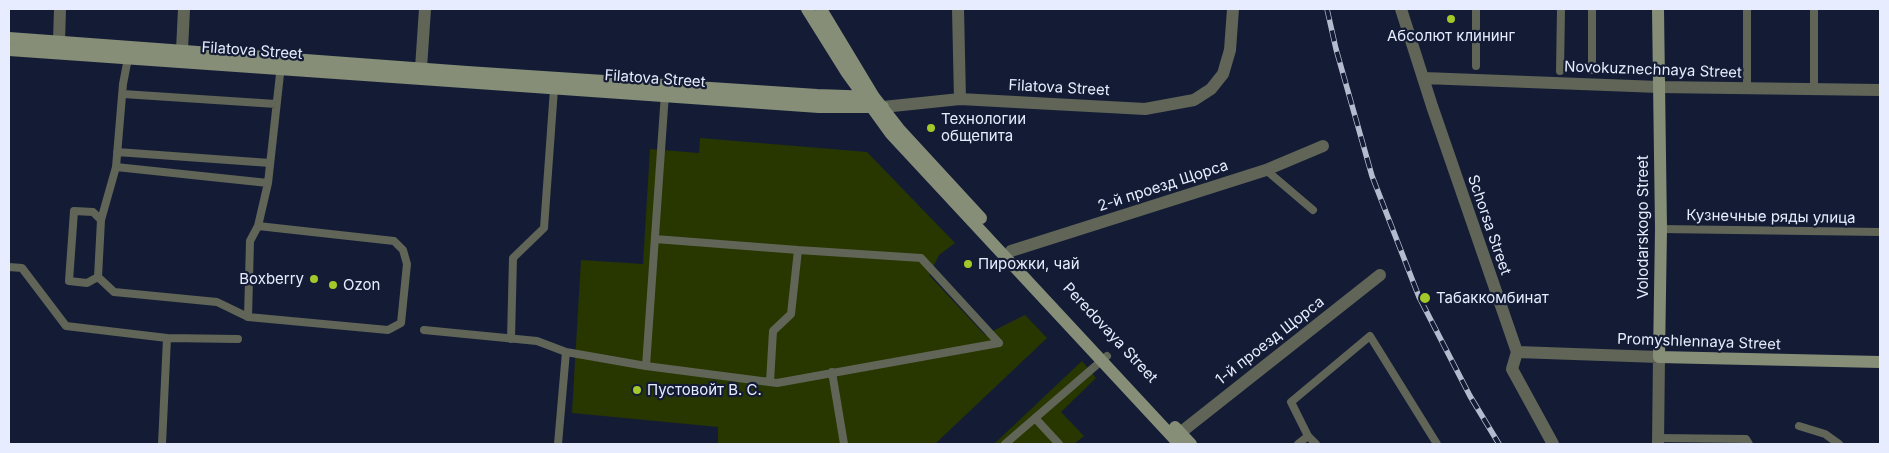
<!DOCTYPE html>
<html>
<head>
<meta charset="utf-8">
<style>
	body { margin:0 }
	#map { position:relative; width:1889px; height:453px; overflow:hidden; background:#141c35; font-family:Inter,sans-serif }
	canvas { display:block }
	.frame { position:absolute; inset:0; border:10px solid #e7edff; pointer-events:none }
</style>
</head>
<body>
<div id="map">
<canvas width="1889" height="453"></canvas>
<div class="frame"></div>
</div>
<script>
const g = document.querySelector('canvas').getContext('2d');
g.lineJoin = 'round';
function fillPath(path, color) {
  g.fillStyle = color;
  g.fill(path, 'evenodd');
}
function poly(rows) {
  const path = new Path2D();
  for (const r of rows) {
    path.moveTo(r[0], r[1]);
    for (let i = 2; i < r.length; i += 2) path.lineTo(r[i], r[i + 1]);
  }
  return path;
}
function strokePath(path, color, width, dash) {
  g.strokeStyle = color;
  g.lineWidth = width;
  g.lineCap = dash ? 'butt' : 'round';
  g.setLineDash(dash || []);
  g.stroke(path);
}
function label(font, color, halo, rows, align = 'center') {
  g.font = font + ' Inter,sans-serif';
  g.lineWidth = 4.5;
  g.setLineDash([]);
  g.textBaseline = 'middle';
  g.strokeStyle = halo;
  g.fillStyle = color;
  for (const [text, x, y, turn = 0] of rows) {
    g.save();
    g.translate(x, y);
    g.rotate((+turn || 0) * Math.PI / 180);
    g.textAlign = isNaN(turn) ? turn : align;
    if (halo) g.strokeText(text, 0, 0);
    g.fillText(text, 0, 0);
    g.restore();
  }
}
fillPath(poly([
	[700,138,867,152,955,243,939,255,929,275,985,335,1025,315,1047,338,935,444,718,444,718,427,572,413,581,260,643,264,650,149,699,153],
	[1082,361,1096,378,1061,412,1084,436,1074,444,994,444]
]), '#283600');
strokePath(poly([
	[1476,9,1476,66],
	[128,58,123,84,116,167,268,183],
	[1592,70,1592,9],
	[1560,71,1561,9],
	[1747,89,1747,9],
	[1814,90,1814,9],
	[123,94,276,104],
	[117,152,270,163],
	[1266,170,1313,210],
	[101,220,116,167],
	[258,226,268,183,281,65],
	[1661,229,1880,232],
	[655,239,798,250,791,314,773,331,770,382],
	[798,250,921,258,999,343],
	[9,267,22,268,66,326,167,338],
	[98,277,101,220,93,212,74,211,69,281,87,283,98,277,114,292,217,302,248,317,388,330,401,323,407,264,403,250,394,241,258,226,250,241,248,317],
	[424,330,537,341,566,352,646,366,777,383,999,343],
	[511,339,513,258,544,228,554,89],
	[646,366,665,93],
	[832,372,844,444],
	[1035,418,1059,444],
	[1799,426,1825,434,1839,444],
	[1658,438,1746,439,1749,444],
	[162,444,167,338,238,339],
	[558,444,566,352],
	[1005,444,1107,356],
	[1298,444,1308,436],
	[1316,444,1308,436,1291,402,1370,336,1437,444]
]), '#606557', 8);
strokePath(poly([
	[958,9,960,99],
	[1401,9,1432,106,1517,352,1512,369,1553,444],
	[59,41,60,9],
	[182,50,184,9],
	[421,68,425,9],
	[1424,78,1659,87,1880,90],
	[883,107,960,99,1145,109,1194,100,1211,89,1223,74,1230,50,1233,9],
	[1011,251,1266,170,1323,146],
	[1517,352,1659,357,1658,444],
	[1180,433,1380,275]
]), '#606557', 12);
strokePath(poly([
	[807,9,847,73,891,134,1179,444],
	[821,9,874,97,899,129,981,218],
	[1658,9,1661,229,1659,357,1880,362],
	[9,38,467,72,817,95,874,97],
	[9,50,819,107,883,107],
	[1175,427,1191,444]
]), '#868e78', 12);
const rail = poly([
	[1327,9,1336,49,1372,176,1419,297,1470,396,1499,444]
]);
strokePath(rail, '#b4bbce', 5.5);
strokePath(rail, '#141c35', 4, [11]);
for (const [x, y, r, color] of [
	[1451,19,5,"#a1c92a"],
	[931,128,5,"#a1c92a"],
	[968,264,5,"#a1c92a"],
	[314,279,5,"#a1c92a"],
	[333,285,5,"#a1c92a"],
	[1425,298,6,"#a1c92a"],
	[637,390,5,"#a1c92a"]
]) {
  const dot = new Path2D();
  dot.arc(x, y, r, 0, 2 * Math.PI);
  g.fillStyle = color;
  g.fill(dot);
  strokePath(dot, '#141c35', 2);
}
label('15px', '#e7edff', '#141c35', [
	["Абсолют клининг",1451,36,"center"],
	["Технологии",941,119],
	["общепита",941,136],
	["Пирожки, чай",978,264],
	["Boxberry",304,279,"right"],
	["Ozon",343,285],
	["Табаккомбинат",1436,298],
	["Пустовойт В. С.",647,390]
], 'left');
label('15px', '#e7edff', '#141c35', [
	["Filatova Street",252,51,4],
	["Novokuznechnaya Street",1653,70,2],
	["Filatova Street",655,79,4],
	["Filatova Street",1059,88,3],
	["2-й проезд Щорса",1163,186,-18],
	["Кузнечные ряды улица",1771,217,1],
	["Schorsa Street",1489,225,71],
	["Volodarskogo Street",1643,227,-90],
	["Peredovaya Street",1110,333,47],
	["1-й проезд Щорса",1270,341,-38],
	["Promyshlennaya Street",1699,342,2]
]);
</script>
</body>
</html>
